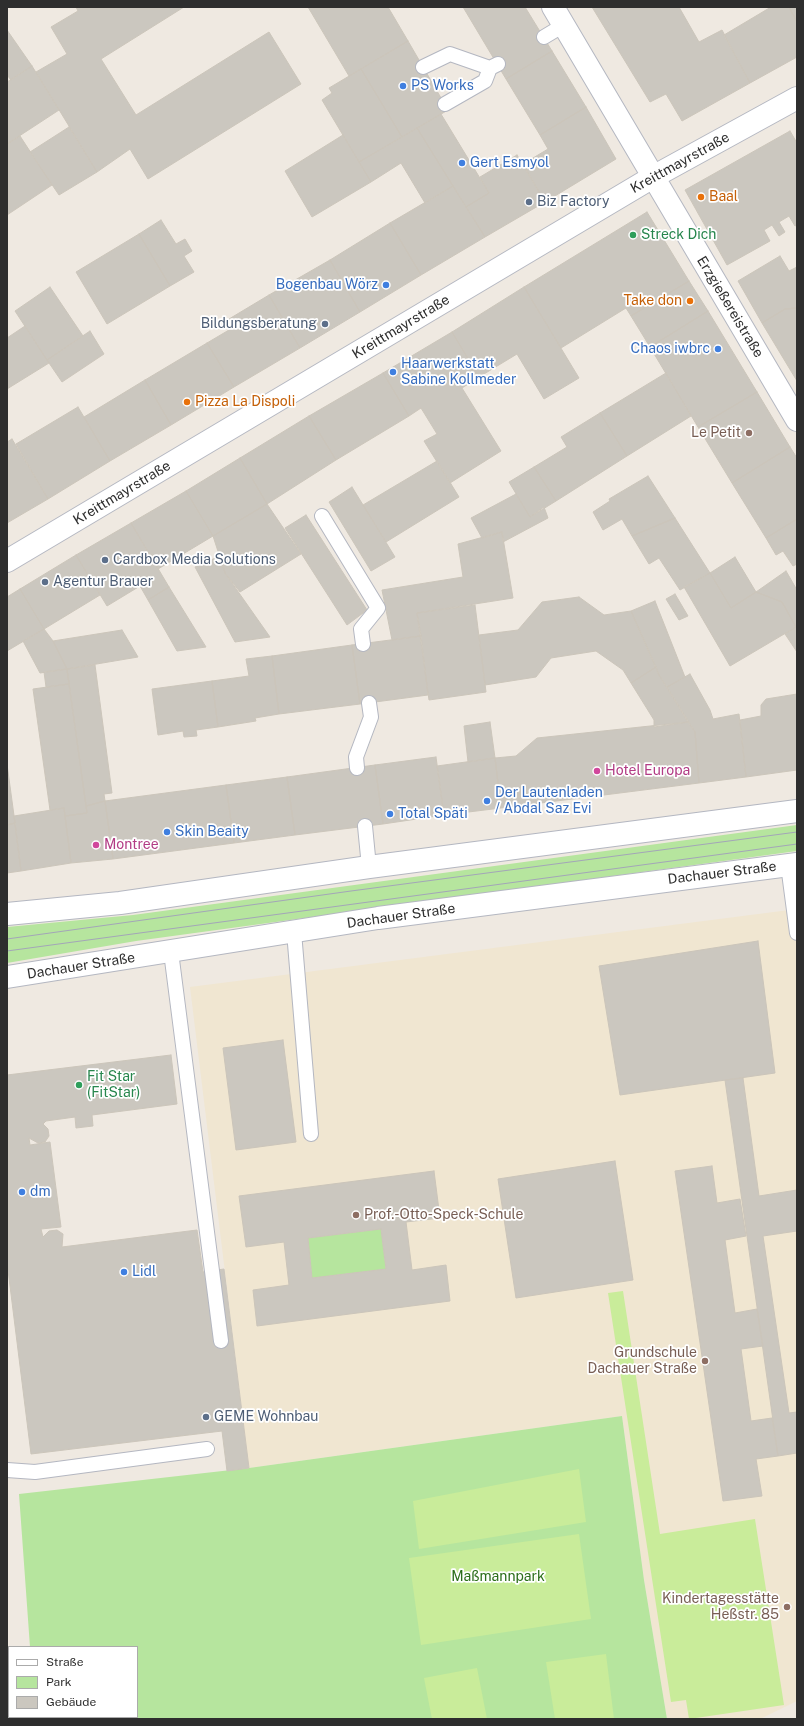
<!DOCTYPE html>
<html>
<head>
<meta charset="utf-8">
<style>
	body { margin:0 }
	#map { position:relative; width:804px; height:1726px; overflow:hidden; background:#efe9e1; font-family:"Public Sans",sans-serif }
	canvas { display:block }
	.frame { position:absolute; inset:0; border:8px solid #2e2e2e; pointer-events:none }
	.legend { position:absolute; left:8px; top:1646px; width:130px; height:72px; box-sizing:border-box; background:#fff; border:1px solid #ababab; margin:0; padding:5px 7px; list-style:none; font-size:12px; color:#2e2e2e }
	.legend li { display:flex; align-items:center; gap:8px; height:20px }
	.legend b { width:20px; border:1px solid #ababab }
</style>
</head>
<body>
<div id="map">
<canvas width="804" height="1726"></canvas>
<div class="frame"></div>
<ul class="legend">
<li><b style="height:5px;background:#fff"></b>Straße</li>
<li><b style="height:11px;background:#b6e59e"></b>Park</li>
<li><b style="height:11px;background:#cbc7bf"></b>Gebäude</li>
</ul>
</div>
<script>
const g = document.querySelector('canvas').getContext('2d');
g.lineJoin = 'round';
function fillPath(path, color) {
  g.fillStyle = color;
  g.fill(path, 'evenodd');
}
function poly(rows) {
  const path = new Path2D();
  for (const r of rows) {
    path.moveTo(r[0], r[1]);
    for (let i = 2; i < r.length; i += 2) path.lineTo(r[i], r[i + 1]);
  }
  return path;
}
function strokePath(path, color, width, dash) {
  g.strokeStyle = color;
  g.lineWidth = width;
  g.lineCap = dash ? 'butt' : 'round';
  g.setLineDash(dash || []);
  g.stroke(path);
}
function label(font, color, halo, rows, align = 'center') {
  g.font = font + ' "Public Sans",sans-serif';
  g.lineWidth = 3.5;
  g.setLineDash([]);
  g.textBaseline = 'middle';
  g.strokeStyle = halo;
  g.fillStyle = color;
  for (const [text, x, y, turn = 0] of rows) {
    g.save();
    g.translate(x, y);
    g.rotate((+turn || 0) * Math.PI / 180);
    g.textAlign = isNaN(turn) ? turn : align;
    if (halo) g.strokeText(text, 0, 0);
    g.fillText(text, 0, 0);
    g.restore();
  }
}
fillPath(poly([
	[797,909,797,1701,760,1719,667,1719,644,1580,622,1416,249,1468,190,987]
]), '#f0e6d1');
fillPath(poly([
	[797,825,797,851,136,941,7,963,7,927,133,915],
	[381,1229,386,1269,312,1278,308,1238],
	[622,1416,644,1580,667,1719,35,1719,35,1717,137,1717,137,1647,30,1647,19,1494,249,1468]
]), '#b6e59e');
fillPath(poly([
	[623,1291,660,1534,755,1519,784,1705,689,1719,686,1700,671,1702,608,1293],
	[579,1469,586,1522,419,1549,413,1501],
	[579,1534,591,1619,421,1645,409,1558],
	[606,1654,614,1719,555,1719,546,1662],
	[477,1668,487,1719,432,1719,424,1678]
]), '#c9ec9a');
const building = poly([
	[76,7,184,7,101,59,136,115,269,32,301,84,148,179,130,149,97,172,36,72,67,54,51,27,78,11,76,7],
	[308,7,388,7,408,41,349,76,308,7],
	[463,7,525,7,552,51,506,79,463,7],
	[592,7,679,7,699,42,722,30,750,83,682,121,666,94,650,102,592,7],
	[771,7,789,7,797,22,797,57,750,83,724,35,771,7],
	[789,7,797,7,797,22,789,7],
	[7,30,32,66,11,80,7,75,7,30],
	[408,41,448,110,402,137,361,69,408,41],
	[552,51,586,107,540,135,506,79,552,51],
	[32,66,59,110,7,144,7,82,32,66],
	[361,69,402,137,359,162,322,100,332,93,329,88,361,69],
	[586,107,616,159,545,202,523,164,548,149,540,135,586,107],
	[441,114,489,193,466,207,417,128,441,114],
	[69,127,97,172,59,195,30,152,69,127],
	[417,128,453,186,425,203,401,163,371,182,359,162,417,128],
	[790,131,797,143,797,225,795,226,789,216,779,222,785,232,779,236,772,225,764,230,770,241,727,265,685,190,790,131],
	[343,135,371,182,312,217,285,171,343,135],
	[20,136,52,185,7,215,7,144,20,136],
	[517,155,545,202,485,237,466,207,489,193,480,177,517,155],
	[453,186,485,237,421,275,390,223,453,186],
	[647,212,689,281,631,316,626,308,561,348,524,287,647,212],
	[161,220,176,244,185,239,192,251,184,256,194,272,170,286,139,234,161,220],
	[390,223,421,275,360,312,330,260,390,223],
	[139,234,170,286,107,324,76,272,139,234],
	[780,256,789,271,797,267,797,308,785,309,762,323,738,281,780,256],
	[330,260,360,312,300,348,269,295,330,260],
	[689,281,708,311,650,347,631,316,689,281],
	[50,287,83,336,47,360,15,311,50,287],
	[524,287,579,378,544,399,517,354,479,377,452,332,524,287],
	[269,295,300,348,234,387,207,343,234,327,229,319,269,295],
	[797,308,797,381,762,323,785,309,797,308],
	[708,311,757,392,698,427,650,347,708,311],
	[25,326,49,363,7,389,7,338,25,326],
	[90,331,104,354,62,382,47,360,90,331],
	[452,332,479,377,462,388,501,451,450,483,424,441,437,434,421,408,409,416,383,373,452,332],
	[207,343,234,387,171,425,145,380,207,343],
	[383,373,409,416,336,460,309,416,383,373],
	[666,373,691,416,627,456,600,413,666,373],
	[145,380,171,425,110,461,84,417,145,380],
	[757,392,790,447,732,483,698,427,757,392],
	[78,407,110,461,48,499,16,444,78,407],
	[600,413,627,456,556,501,534,467,567,447,561,437,600,413],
	[309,416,336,460,267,504,240,458,309,416],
	[12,439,48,499,7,523,7,442,12,439],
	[790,447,797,458,797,519,766,538,732,483,790,447],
	[240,458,267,504,213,536,186,491,240,458],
	[437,461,459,497,386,542,363,505,437,461],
	[534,467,556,501,530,517,509,482,534,467],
	[648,476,675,518,632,536,622,519,603,530,593,512,610,501,609,499,648,476],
	[352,487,395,557,371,571,329,502,352,487],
	[186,491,213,536,158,569,131,523,186,491],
	[516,494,530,517,544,507,548,518,503,542,502,532,482,538,471,518,516,494],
	[267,504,301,554,240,592,225,573,213,536,267,504],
	[306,515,367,610,347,625,285,528,306,515],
	[675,518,710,573,680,590,659,558,649,564,632,536,675,518],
	[797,519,797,564,793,566,783,551,776,555,766,538,797,519],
	[131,523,169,587,148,600,140,586,107,606,76,555,131,523],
	[502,532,513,598,417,613,421,636,392,640,382,590,463,577,458,544,502,532],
	[76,555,100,595,44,629,20,589,76,555],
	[220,556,225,573,270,637,235,642,195,567,220,556],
	[735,557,756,592,731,608,710,573,735,557],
	[786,571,797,590,797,652,785,634,796,627,782,602,756,592,786,571],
	[710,573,731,608,756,592,782,602,796,627,730,666,684,587,710,573],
	[169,587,206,647,177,651,148,600,169,587],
	[20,589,44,629,7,651,7,597,20,589],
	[675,594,688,616,679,620,666,599,675,594],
	[579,597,604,615,631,611,656,667,631,683,623,670,596,651,551,658,536,677,485,685,479,635,518,630,542,602,579,597],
	[655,601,685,677,667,687,659,675,631,611,655,601],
	[475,605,486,692,429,700,417,613,475,605],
	[44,629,53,641,67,669,40,673,23,641,44,629],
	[122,630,138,657,67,669,53,641,122,630],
	[421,636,428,695,360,704,352,645,421,636],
	[352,645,360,704,279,714,272,656,352,645],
	[272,656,279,714,255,718,256,721,218,727,212,681,249,676,246,659,272,656],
	[95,665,112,793,104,794,105,801,86,806,67,669,95,665],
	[656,667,659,675,688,722,654,727,654,720,631,683,656,667],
	[67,669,69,684,46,687,44,672,67,669],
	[690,674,710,710,713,719,739,714,746,777,699,783,695,732,667,687,690,674],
	[212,681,218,727,196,730,197,736,184,737,183,731,158,735,152,689,212,681],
	[69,684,87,813,65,816,64,808,50,810,33,689,69,684],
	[797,694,797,770,746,777,740,720,761,716,761,705,766,699,797,694],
	[490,722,495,758,468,762,464,726,490,722],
	[688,722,695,732,699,783,501,808,495,758,516,756,537,738,688,722],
	[436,757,444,815,383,824,375,765,436,757],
	[495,758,501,808,444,815,437,766,495,758],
	[7,764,15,823,7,825,7,764],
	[375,765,383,824,295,835,287,777,375,765],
	[287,777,295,835,234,843,226,785,287,777],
	[226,785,234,843,113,859,105,801,226,785],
	[105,801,113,859,71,863,65,816,87,813,86,806,105,801],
	[64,808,71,863,21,871,14,816,64,808],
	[15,823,21,871,7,873,7,825,15,823],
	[758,941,775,1073,620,1095,599,966,758,941],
	[283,1040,296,1142,236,1150,223,1048,283,1040],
	[171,1055,177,1104,92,1115,93,1126,76,1128,75,1117,46,1121,43,1124,48,1129,49,1136,45,1142,38,1143,29,1138,30,1145,50,1142,61,1227,41,1229,43,1237,49,1231,57,1230,63,1234,62,1247,197,1230,203,1272,224,1269,249,1468,227,1471,222,1431,31,1454,7,1262,7,1075,171,1055],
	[743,1078,759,1196,797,1190,797,1231,763,1236,789,1413,797,1412,797,1453,778,1456,725,1080,743,1078],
	[615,1161,633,1280,516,1298,498,1179,615,1161],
	[712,1166,717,1203,740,1199,746,1236,725,1240,735,1313,757,1309,763,1346,741,1349,751,1421,772,1418,778,1456,756,1459,762,1496,723,1501,675,1171,712,1166],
	[434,1171,440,1218,406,1222,412,1270,446,1265,450,1301,257,1326,253,1290,289,1285,284,1242,246,1247,239,1196,434,1171],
	[381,1229,386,1269,312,1278,308,1238,381,1229]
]);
fillPath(building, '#cbc7bf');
strokePath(building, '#cbc5ba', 1);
const service = poly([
	[544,37,564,25],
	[423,67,450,54,490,68,498,64],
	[445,104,485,81,490,68],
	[322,516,378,608,361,629,363,644],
	[357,768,356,757,371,717,369,703],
	[365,826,369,867],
	[788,865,797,933],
	[294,932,311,1134],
	[171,952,221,1341],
	[7,1470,35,1472,207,1449]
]);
const minor = poly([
	[553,7,797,420],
	[7,561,653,177,797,98]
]);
const secondary = poly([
	[7,914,120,903,369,867,797,811],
	[7,977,378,918,797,864]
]);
strokePath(service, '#b4b7c1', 16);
strokePath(minor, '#b4b7c1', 24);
strokePath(secondary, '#b4b7c1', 24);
strokePath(service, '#fff', 14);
strokePath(minor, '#fff', 22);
strokePath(secondary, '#fff', 22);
strokePath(poly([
	[7,939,351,891,797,832],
	[7,951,797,844]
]), '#a3a6b8', 1);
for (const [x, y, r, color] of [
	[403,86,4,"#3f7fe0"],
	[462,163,4,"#3f7fe0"],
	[701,197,4,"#e8710a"],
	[529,202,4,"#5c6f8a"],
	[633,235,4,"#2e9e5b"],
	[386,285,4,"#3f7fe0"],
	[690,301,4,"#e8710a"],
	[325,324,4,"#5c6f8a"],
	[718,349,4,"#3f7fe0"],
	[393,372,4,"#3f7fe0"],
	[187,402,4,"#e8710a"],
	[749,433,4,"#8d6e63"],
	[105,560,4,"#5c6f8a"],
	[45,582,4,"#5c6f8a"],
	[597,771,4,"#d1479c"],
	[487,801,4,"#3f7fe0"],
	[390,814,4,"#3f7fe0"],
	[167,832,4,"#3f7fe0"],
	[96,845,4,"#d1479c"],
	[79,1085,4,"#2e9e5b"],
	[22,1192,4,"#3f7fe0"],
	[356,1215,4,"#8d6e63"],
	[124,1272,4,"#3f7fe0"],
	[705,1361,4,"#8d6e63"],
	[206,1417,4,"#5c6f8a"],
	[787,1607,4,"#8d6e63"]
]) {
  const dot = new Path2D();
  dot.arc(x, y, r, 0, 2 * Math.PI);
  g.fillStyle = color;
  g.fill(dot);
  strokePath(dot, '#fff', 1.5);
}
label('14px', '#366cbe', '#fff', [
	["PS Works",411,86],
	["Gert Esmyol",470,163],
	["Bogenbau Wörz",378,285,"right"],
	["Chaos iwbrc",710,349,"right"],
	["Haarwerkstatt",401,364],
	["Sabine Kollmeder",401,380],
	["Der Lautenladen",495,793],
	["/ Abdal Saz Evi",495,809],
	["Total Späti",398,814],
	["Skin Beaity",175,832],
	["dm",30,1192],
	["Lidl",132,1272]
], 'left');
label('14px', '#2e2e2e', '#fff', [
	["Kreittmayrstraße",680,163,-29],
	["Erzgießereistraße",730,307,59],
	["Kreittmayrstraße",401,327,-31],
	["Kreittmayrstraße",122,493,-31],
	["Dachauer Straße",722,873,-7],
	["Dachauer Straße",401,916,-8],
	["Dachauer Straße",81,966,-9]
]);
label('14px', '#c56008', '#fff', [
	["Baal",709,197],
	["Take don",682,301,"right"],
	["Pizza La Dispoli",195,402]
], 'left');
label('14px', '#4e5e75', '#fff', [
	["Biz Factory",537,202],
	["Bildungsberatung",317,324,"right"],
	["Cardbox Media Solutions",113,560],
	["Agentur Brauer",53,582],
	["GEME Wohnbau",214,1417]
], 'left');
label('14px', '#27864d', '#fff', [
	["Streck Dich",641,235],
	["Fit Star",87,1077],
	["(FitStar)",87,1093]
], 'left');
label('14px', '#785e54', '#fff', [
	["Le Petit",741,433],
	["Prof.-Otto-Speck-Schule",364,1215,"left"],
	["Grundschule",697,1353],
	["Dachauer Straße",697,1369],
	["Kindertagesstätte",779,1599],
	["Heßstr. 85",779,1615]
], 'right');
label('14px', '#b23c85', '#fff', [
	["Hotel Europa",605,771],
	["Montree",104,845]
], 'left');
label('14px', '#2c6e1b', '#fff', [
	["Maßmannpark",498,1577]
]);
</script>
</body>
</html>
